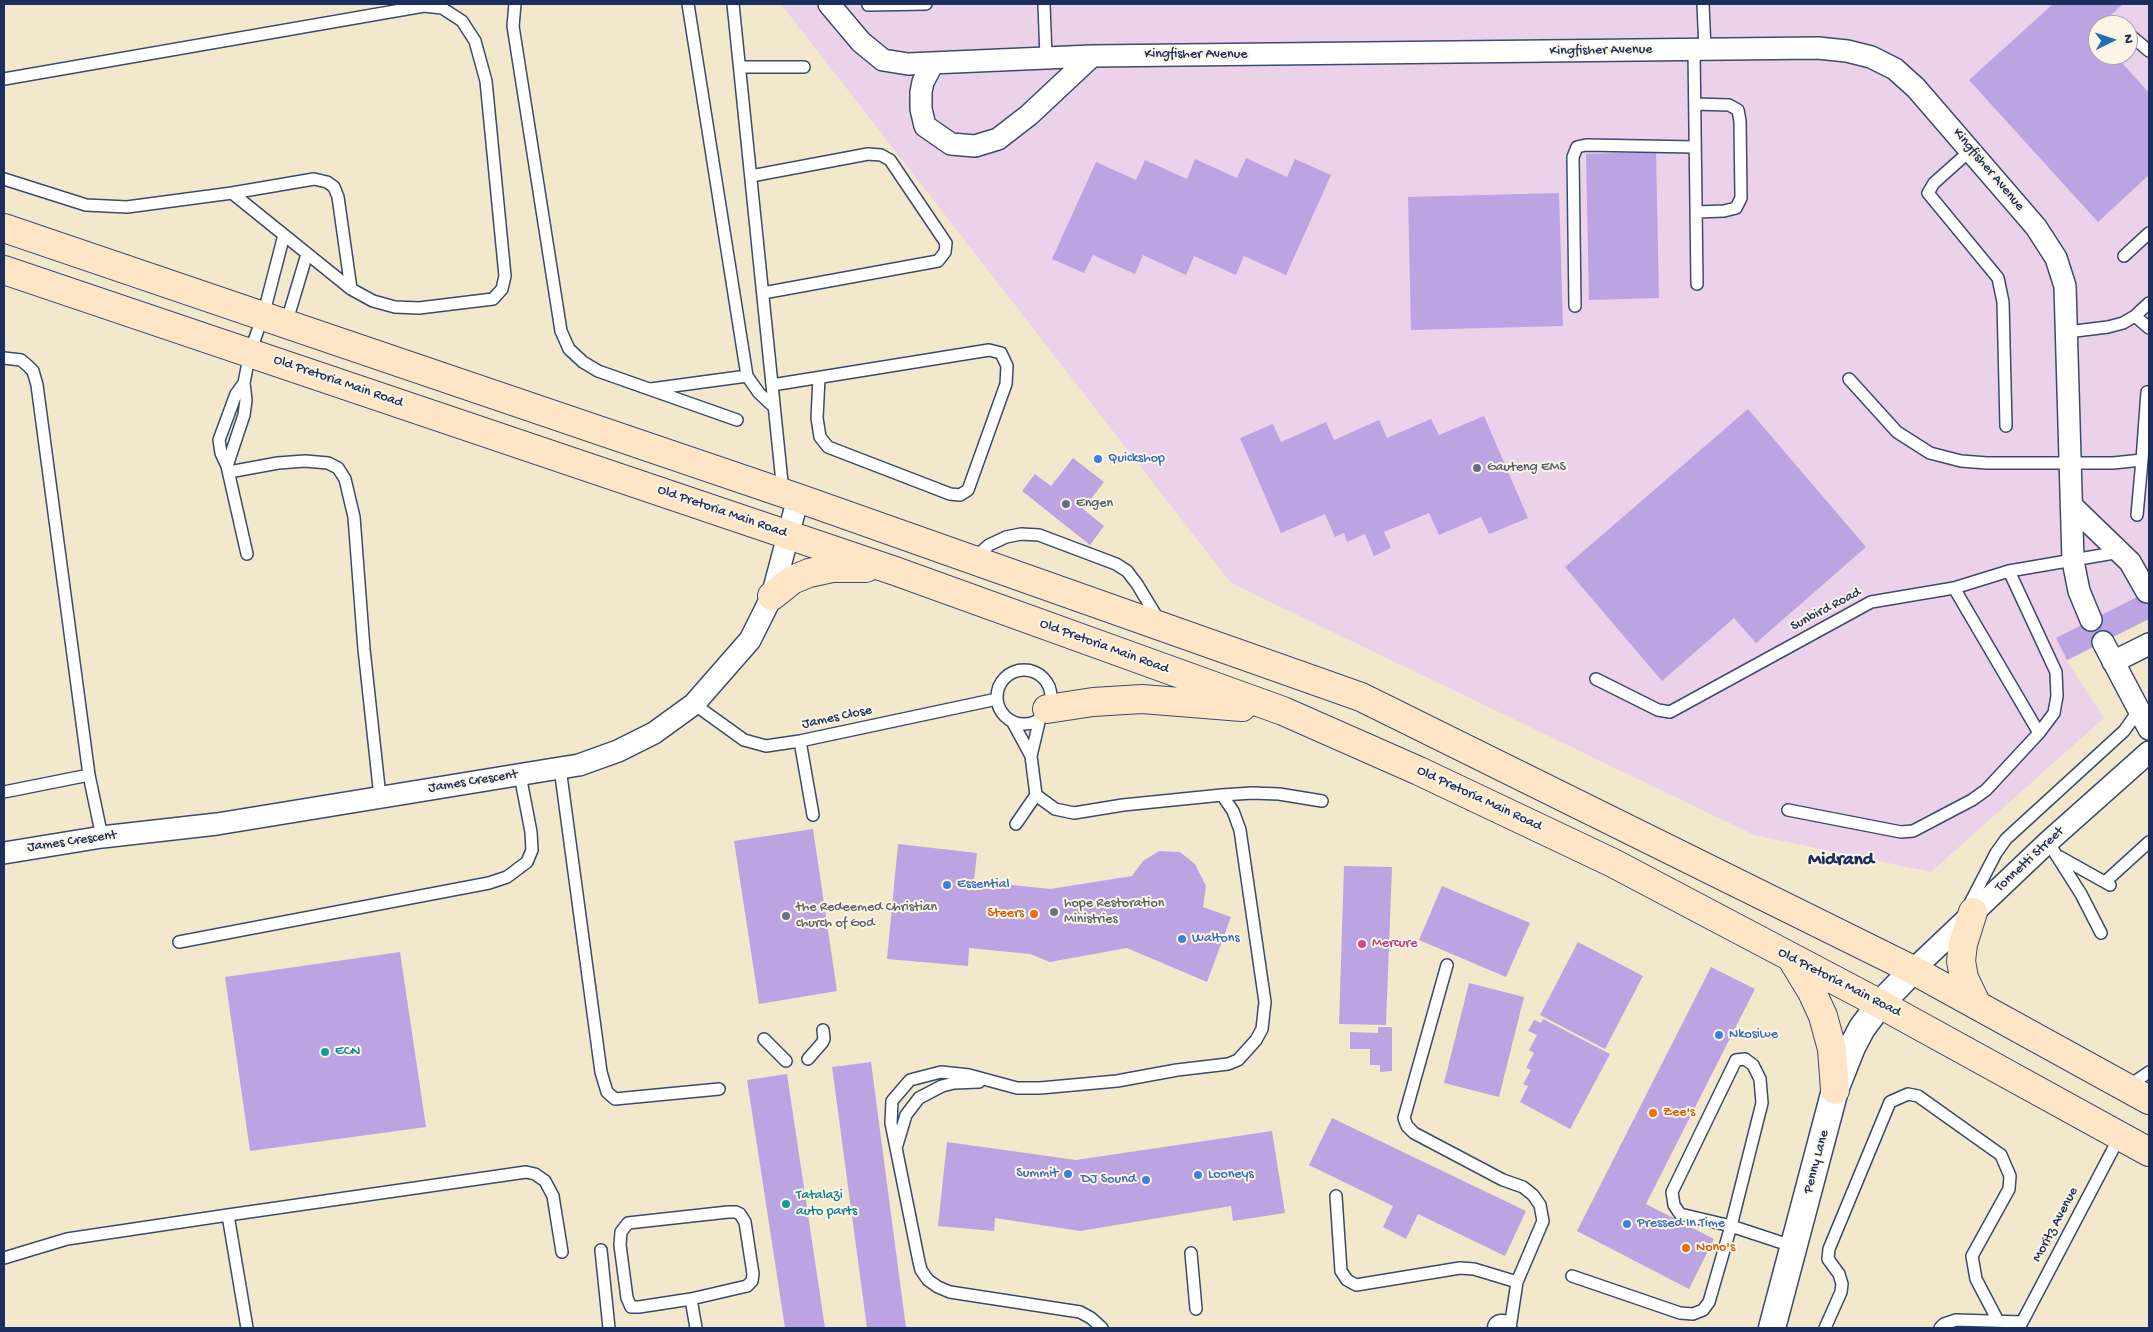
<!DOCTYPE html>
<html>
<head>
<meta charset="utf-8">
<style>
	body { margin:0 }
	#map { position:relative; width:2153px; height:1332px; overflow:hidden; background:#f3e8cc; font-family:"Gochi Hand",sans-serif }
	canvas { display:block }
	.frame { position:absolute; inset:0; border:5px solid #1b2f5e; pointer-events:none }
	.north { position:absolute; left:2088px; top:15px; width:50px; height:50px; box-sizing:border-box; background:#fcf5e5; border:1px solid #a2a6af; border-radius:50%; rotate:86deg; font-size:14px; font-weight:700; line-height:20px; text-align:center; color:#1b2f5e }
	.north::after { content:''; display:block; margin:auto; width:18px; height:22px; background:#1f6fb2; clip-path:polygon(50% 0,100% 100%,50% 72%,0 100%) }
</style>
</head>
<body>
<div id="map">
<canvas width="2153" height="1332"></canvas>
<div class="frame"></div>
<div class="north">N</div>
</div>
<script>
const g = document.querySelector('canvas').getContext('2d');
g.lineJoin = 'round';
function fillPath(path, color) {
  g.fillStyle = color;
  g.fill(path, 'evenodd');
}
function poly(rows) {
  const path = new Path2D();
  for (const r of rows) {
    if (r.length === 3) {
      path.moveTo(r[0] + r[2], r[1]);
      path.arc(r[0], r[1], r[2], 0, 2 * Math.PI);
      continue;
    }
    path.moveTo(r[0], r[1]);
    for (let i = 2; i < r.length; i += 2) path.lineTo(r[i], r[i + 1]);
  }
  return path;
}
function strokePath(path, color, width, dash) {
  g.strokeStyle = color;
  g.lineWidth = width;
  g.lineCap = dash ? 'butt' : 'round';
  g.setLineDash(dash || []);
  g.stroke(path);
}
function label(font, color, halo, rows, align = 'center') {
  g.font = font + ' "Gochi Hand",sans-serif';
  g.lineWidth = 4;
  g.setLineDash([]);
  g.textBaseline = 'middle';
  g.strokeStyle = halo;
  g.fillStyle = color;
  for (const [text, x, y, turn = 0] of rows) {
    g.save();
    g.translate(x, y);
    g.rotate((+turn || 0) * Math.PI / 180);
    g.textAlign = isNaN(turn) ? turn : align;
    if (halo) g.strokeText(text, 0, 0);
    g.fillText(text, 0, 0);
    g.restore();
  }
}
fillPath(poly([
	[781,4,2149,4,2149,619,2067,661,2104,718,1931,872,1754,835,1231,583],
	[2098,25,2128,25,2128,55,2098,55]
]), '#ecd1ea');
fillPath(poly([
	[2053,4,2123,4,2093,31,2098,36,2098,55,2115,55,2149,93,2149,175,2098,222,1969,80],
	[1656,152,1659,298,1589,300,1586,154],
	[1246,158,1287,177,1295,159,1331,175,1286,275,1244,256,1236,275,1194,256,1186,275,1143,255,1135,274,1093,255,1084,273,1052,259,1096,162,1136,180,1145,160,1187,179,1195,159,1237,178],
	[1559,193,1563,326,1411,330,1408,197],
	[1748,409,1866,547,1756,643,1734,618,1662,681,1565,567],
	[1484,416,1528,518,1489,534,1481,517,1439,535,1429,513,1384,532,1391,548,1374,556,1365,534,1347,542,1344,533,1335,537,1325,514,1281,533,1240,438,1273,424,1281,442,1326,422,1334,440,1379,420,1387,438,1431,419,1439,435],
	[1073,458,1104,482,1083,509,1104,526,1090,545,1022,491,1035,474,1051,486],
	[2149,591,2149,619,2067,660,2056,638],
	[813,829,837,991,759,1004,734,841],
	[898,844,977,853,974,881,1050,889,1132,876,1143,861,1159,851,1180,852,1195,864,1206,886,1203,907,1231,917,1207,982,1127,948,1050,962,1030,954,969,948,968,966,887,959],
	[1344,866,1392,867,1386,1025,1339,1024],
	[1442,886,1530,923,1506,977,1419,940],
	[1578,942,1643,976,1605,1049,1540,1015],
	[400,952,426,1127,250,1151,225,977],
	[1711,967,1755,989,1646,1204,1714,1239,1689,1289,1577,1231],
	[1469,983,1524,997,1499,1097,1444,1083],
	[1543,1019,1610,1054,1570,1129,1520,1102,1528,1086,1523,1084,1531,1070,1526,1068,1534,1053,1529,1050,1537,1035,1528,1031,1534,1020,1541,1023],
	[1378,1027,1392,1027,1392,1071,1380,1072,1380,1065,1370,1065,1370,1049,1350,1049,1350,1032,1378,1033],
	[871,1062,906,1328,867,1328,832,1067],
	[787,1074,825,1328,785,1328,747,1080],
	[1332,1118,1526,1211,1505,1256,1418,1214,1406,1239,1383,1227,1393,1206,1309,1165],
	[1272,1131,1285,1213,1233,1221,1231,1206,1080,1231,995,1218,994,1231,938,1226,947,1142,1076,1160]
]), '#bca4e3');
const service = poly([
	[515,4,513,26,561,331,569,349,583,362,598,371,737,420],
	[688,4,747,376,759,393,774,407],
	[733,4,783,492],
	[1044,4,1046,57],
	[1703,4,1705,50],
	[868,5,926,4],
	[2130,35,2149,51],
	[1694,50,1697,284],
	[740,67,804,67],
	[4,79,424,6,442,8,462,21,475,41,486,81,505,276,502,289,493,299,419,308,395,307,373,301,351,289,232,193,127,207,86,205,4,179],
	[1695,104,1729,105,1738,110,1740,121,1741,198,1736,208,1724,211,1696,212],
	[1971,150,1934,183,1928,193,1998,278,2003,302,2006,426],
	[751,176,868,154,881,155,890,160,946,243,945,252,938,261,763,293],
	[232,193,314,179,327,182,334,187,338,197,351,289],
	[2124,256,2149,233],
	[1575,306,1573,157,1577,147,1586,145,1695,147],
	[2135,316,2149,328],
	[286,324,307,254],
	[2067,332,2108,327,2123,323,2135,316,2149,303],
	[4,358,21,360,28,366,33,371,37,385,89,775,4,792],
	[1849,379,1897,432,1930,453,1961,461,1987,463,2113,463,2142,460,2137,515],
	[244,383,236,394,219,440,221,453,227,466,247,554],
	[772,385,989,350,1001,353,1007,366,1006,384,968,490,960,495,950,494,828,447,820,437,817,418,819,378],
	[651,389,747,376],
	[2142,460,2147,392],
	[227,466,244,415,246,400,244,383,250,352,263,316,284,235],
	[229,472,278,463,305,461,328,463,338,468,345,479,354,517,364,649,380,797],
	[973,559,989,545,1006,537,1021,534,1039,535,1116,564,1127,571,1137,584,1160,622],
	[1954,588,2039,733],
	[1024,697,27],
	[1596,679,1658,710,1670,712,1871,602,1954,588,2009,571,2120,552],
	[694,704,744,740,766,746,800,741,997,699],
	[1012,721,1031,756],
	[800,741,813,815],
	[560,768,601,1072,607,1092,615,1099,719,1089],
	[89,775,102,837],
	[1036,795,1055,809,1074,813,1123,805,1222,795,1233,811,1240,830,1265,1002,1262,1029,1256,1040,1238,1060,1228,1064,1177,1070,1117,1081,1040,1088,1017,1088,969,1075,941,1072,910,1080,892,1101,891,1123,919,1262,921,1270,928,1280,938,1287,950,1292,1080,1312,1091,1318,1102,1328],
	[1222,795,1252,793,1279,794,1322,801],
	[1788,810,1901,832,1913,831,1972,800,1986,790,2039,733,2054,713,2057,696,2056,672,2009,571],
	[1016,824,1036,795,1031,756,1040,718],
	[2048,842,2081,894,2101,933],
	[2060,857,2110,885],
	[2105,882,2149,842],
	[1966,911,1996,853,2006,839,2124,731,2139,710],
	[179,942,489,883,507,877,527,862,532,850,531,832,520,775],
	[1447,965,1404,1118,1407,1126,1414,1133,1503,1180,1523,1187,1533,1195,1540,1205,1543,1221,1517,1282,1510,1328],
	[764,1039,786,1061],
	[808,1059,822,1043,824,1039,823,1030],
	[2127,1087,2149,1072],
	[897,1145,906,1115,919,1098,942,1086,954,1083,979,1082],
	[1336,1196,1341,1271,1347,1280,1356,1285,1460,1268,1474,1269,1517,1282],
	[728,1212,736,1212,740,1214,745,1222,753,1274,752,1281,747,1286,691,1299,639,1307,631,1307,627,1298,620,1245,621,1232,628,1223,728,1212],
	[228,1215,526,1172,535,1174,545,1181,553,1196,562,1252],
	[601,1250,609,1328],
	[1191,1253,1196,1309],
	[4,1258,67,1239,228,1215,247,1328],
	[1572,1276,1680,1313,1693,1314,1703,1310,1709,1302,1731,1226,1762,1103,1760,1079,1753,1065,1745,1059,1736,1060,1672,1192,1674,1205,1680,1214,1731,1226,1795,1247],
	[691,1299,696,1328],
	[1825,1328,1841,1292,1842,1284,1839,1274,1828,1259,1829,1249,1890,1102,1908,1094,1918,1096,2001,1155,2010,1176,2009,1189,1972,1256,1976,1279,1998,1321],
	[1940,1328,1944,1324,1956,1320,2022,1322],
	[2019,1328,2120,1136]
]);
const minor = poly([
	[829,4,861,42,883,60,908,64,1092,56,1818,48,1847,51,1871,57,1895,69,1916,88,2036,227,2056,258,2065,286,2073,561,2079,591,2091,620],
	[933,63,923,82,921,92,921,109,925,126,951,144,975,146,998,139,1029,115,1092,56],
	[2072,506,2130,562,2147,592],
	[2103,642,2149,729],
	[2113,662,2149,644],
	[4,853,102,837,217,824,560,768,579,765,618,751,654,733,694,704,750,640,772,596,798,498],
	[1913,970,2048,842,2149,752]
]);
const tertiary = poly([
	[1501,1328,1503,1328],
	[1772,1328,1835,1090,1852,1047,1862,1028,1880,1004,1913,970]
]);
const secondary = poly([
	[4,228,798,498,1361,697,1913,970,2149,1100],
	[4,270,895,571,1283,711,1419,771,1613,863,1880,1004,2149,1152],
	[772,596,792,580,809,573,832,568,866,568],
	[1047,709,1093,702,1142,699,1242,707],
	[1973,912,1963,944,1961,961,1964,978,1977,1005],
	[1792,959,1812,992,1823,1016,1832,1049,1835,1090]
]);
strokePath(service, '#3b4b6e', 14);
strokePath(minor, '#3b4b6e', 24);
strokePath(tertiary, '#3b4b6e', 29);
strokePath(secondary, '#3b4b6e', 30);
strokePath(service, '#fff', 11);
strokePath(minor, '#fff', 21);
strokePath(tertiary, '#fff', 26);
strokePath(secondary, '#fde5c5', 28);
for (const [x, y, r, color] of [
	[1098,459,5,"#3f7fe0"],
	[1477,468,5,"#5c6f8a"],
	[1066,504,5,"#5c6f8a"],
	[947,885,5,"#3f7fe0"],
	[1054,912,5,"#6b7280"],
	[1034,914,5,"#e8710a"],
	[786,916,5,"#6b7280"],
	[1182,939,5,"#3f7fe0"],
	[1362,944,5,"#d1479c"],
	[1719,1035,5,"#3f7fe0"],
	[325,1052,5,"#0f9aa8"],
	[1653,1113,5,"#e8710a"],
	[1068,1174,5,"#3f7fe0"],
	[1198,1175,5,"#3f7fe0"],
	[1146,1180,5,"#3f7fe0"],
	[786,1204,5,"#0f9aa8"],
	[1627,1224,5,"#3f7fe0"],
	[1686,1248,5,"#e8710a"]
]) {
  const dot = new Path2D();
  dot.arc(x, y, r, 0, 2 * Math.PI);
  g.fillStyle = color;
  g.fill(dot);
  strokePath(dot, '#fcf5e5', 2);
}
label('14px', '#1b2f5e', '#fcf5e5', [
	["Kingfisher Avenue",1601,51,-1],
	["Kingfisher Avenue",1196,55],
	["Kingfisher Avenue",1988,170,50],
	["Old Pretoria Main Road",338,382,19],
	["Old Pretoria Main Road",722,512,19],
	["Sunbird Road",1826,610,-28],
	["Old Pretoria Main Road",1104,647,20],
	["James Close",837,718,-12],
	["James Crescent",473,782,-9],
	["Old Pretoria Main Road",1479,799,25],
	["James Crescent",72,842,-8],
	["Tonnetti Street",2030,860,-43],
	["Old Pretoria Main Road",1839,983,27],
	["Penny Lane",1817,1162,-75],
	["Moritz Avenue",2056,1225,-62]
]);
label('14px', '#366cbe', '#fcf5e5', [
	["Quickshop",1108,459],
	["Essential",957,885],
	["Waltons",1192,939],
	["Nkosiwe",1729,1035],
	["Summit",1058,1174,"right"],
	["Looneys",1208,1175],
	["DJ Sound",1136,1180,"right"],
	["Pressed In Time",1637,1224]
], 'left');
label('14px', '#4e5e75', '#fcf5e5', [
	["Gauteng EMS",1487,468],
	["Engen",1076,504]
], 'left');
label('14px', '#5b616d', '#fcf5e5', [
	["hope Restoration",1064,904],
	["Ministries",1064,920],
	["the Redeemed Christian",796,908],
	["church of God",796,924]
], 'left');
label('14px', '#c56008', '#fcf5e5', [
	["Steers",1024,914,"right"],
	["Zee's",1663,1113],
	["Nono's",1696,1248]
], 'left');
label('14px', '#b23c85', '#fcf5e5', [
	["Mercure",1372,944]
], 'left');
label('14px', '#0d838f', '#fcf5e5', [
	["ECN",335,1052],
	["Tatalazi",796,1196],
	["auto parts",796,1212]
], 'left');
label('bold 19px', '#1b2f5e', '#fcf5e5', [
	["Midrand",1841,861]
]);
</script>
</body>
</html>
